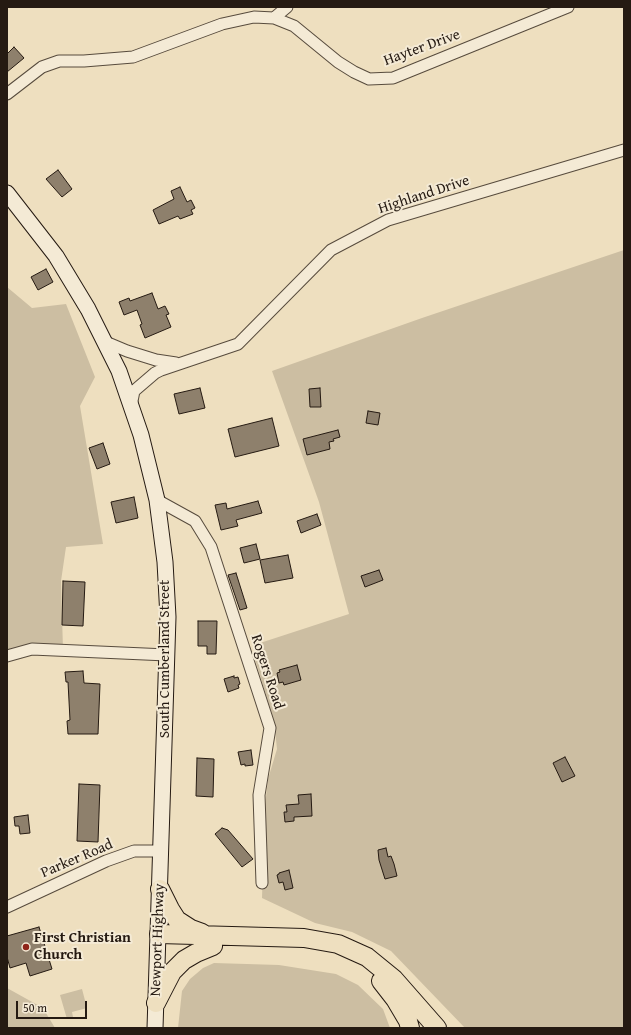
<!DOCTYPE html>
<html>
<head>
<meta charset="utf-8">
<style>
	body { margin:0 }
	#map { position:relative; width:631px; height:1035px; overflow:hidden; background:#eedfbf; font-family:"Gentium Book Plus",serif }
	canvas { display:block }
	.frame { position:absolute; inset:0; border:8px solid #251a12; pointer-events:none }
	.scale { position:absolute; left:16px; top:1001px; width:71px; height:18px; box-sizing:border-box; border:2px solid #251a12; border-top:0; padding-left:5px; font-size:12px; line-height:14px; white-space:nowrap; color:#251a12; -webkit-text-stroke:3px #f4ead5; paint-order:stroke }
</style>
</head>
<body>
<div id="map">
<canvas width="631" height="1035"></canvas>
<div class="frame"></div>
<div class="scale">50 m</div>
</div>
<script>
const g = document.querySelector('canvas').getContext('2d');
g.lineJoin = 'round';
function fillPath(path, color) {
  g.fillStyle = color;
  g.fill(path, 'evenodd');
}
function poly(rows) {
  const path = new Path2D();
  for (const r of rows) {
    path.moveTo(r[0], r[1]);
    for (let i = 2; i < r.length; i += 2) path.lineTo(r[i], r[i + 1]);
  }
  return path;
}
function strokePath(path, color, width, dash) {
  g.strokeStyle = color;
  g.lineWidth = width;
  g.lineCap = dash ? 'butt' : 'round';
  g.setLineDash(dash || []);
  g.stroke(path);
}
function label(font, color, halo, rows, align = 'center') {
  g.font = font + ' "Gentium Book Plus",serif';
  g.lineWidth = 4;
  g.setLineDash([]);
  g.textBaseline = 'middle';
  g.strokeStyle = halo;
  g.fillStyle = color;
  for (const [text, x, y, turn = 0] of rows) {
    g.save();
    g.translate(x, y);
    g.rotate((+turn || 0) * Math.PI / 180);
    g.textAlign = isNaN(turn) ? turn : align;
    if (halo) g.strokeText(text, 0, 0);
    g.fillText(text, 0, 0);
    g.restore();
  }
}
fillPath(poly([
	[624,250,624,1028,465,1028,391,951,352,932,315,923,262,898,265,806,268,779,277,749,274,721,253,653,257,644,349,614,319,502,272,371,422,318],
	[7,287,32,308,66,304,95,377,80,406,103,544,66,547,61,581,63,650,7,656],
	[214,963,279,965,336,974,358,985,383,1009,390,1028,178,1028,182,991,190,979,203,968],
	[7,988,43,1008,55,1028,7,1028],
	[82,989,87,1008,72,1012,73,1017,67,1019,60,995]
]), '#ccbea2');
const building = poly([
	[14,47,24,58,7,72,7,54,14,47],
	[58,170,72,189,62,197,46,179,58,170],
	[180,187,187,202,191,200,195,208,191,210,193,214,180,219,178,216,159,224,153,210,174,199,171,191,180,187],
	[46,269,53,282,38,290,31,277,46,269],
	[152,293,158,309,165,306,169,314,166,315,171,327,145,338,140,325,142,324,137,310,124,315,119,302,129,298,130,301,152,293],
	[200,388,205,408,179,414,174,394,200,388],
	[320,388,321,407,310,407,309,389,320,388],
	[368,411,380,413,378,425,366,423,368,411],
	[272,418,279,446,235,457,228,429,272,418],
	[338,430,340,437,333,439,334,441,329,442,330,449,307,455,303,439,338,430],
	[103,443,110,464,97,469,89,448,103,443],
	[134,497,138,518,116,523,111,502,134,497],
	[258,501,262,513,236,520,238,526,221,530,215,505,226,503,227,509,258,501],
	[317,514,321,525,301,533,297,521,317,514],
	[256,544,260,559,244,563,240,548,256,544],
	[288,555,293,578,265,583,260,560,288,555],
	[379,570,383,580,365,587,361,576,379,570],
	[236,573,247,608,240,610,228,575,236,573],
	[63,581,85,582,83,626,62,625,63,581],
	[198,621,217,621,216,654,207,654,207,646,198,646,198,621],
	[297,665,301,680,284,685,283,682,279,683,277,673,280,672,279,670,297,665],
	[83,671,84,683,100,684,98,734,68,734,67,721,70,720,68,682,66,682,65,672,83,671],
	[234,676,234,678,238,677,240,684,238,685,239,688,228,692,224,679,234,676],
	[251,750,253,765,245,766,245,764,241,765,238,752,251,750],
	[565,757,575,776,562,782,553,763,565,757],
	[197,758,214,759,213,797,196,796,197,758],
	[79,784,100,785,98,842,77,841,79,784],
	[311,794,312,816,294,817,294,821,285,822,284,812,287,812,286,805,299,804,298,795,311,794],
	[28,815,30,833,20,834,19,826,15,826,14,817,28,815],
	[222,828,228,830,253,859,242,867,215,834,222,828],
	[386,848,388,857,391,856,394,864,397,876,385,879,379,860,378,850,386,848],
	[289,870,293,888,285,890,283,882,279,883,277,875,279,874,279,873,289,870],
	[39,927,52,969,30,976,26,963,10,968,7,957,7,936,39,927]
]);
fillPath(building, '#8e806c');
strokePath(building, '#251a12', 1);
const minor = poly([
	[274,18,287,7],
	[7,94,42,67,59,61,84,61,133,57,222,24,254,17,274,18,294,26,338,62,354,72,369,79,393,78,568,7],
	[103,339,108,343,127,351,156,360,176,363],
	[131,406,134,391,155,373,161,370,238,344,331,250,388,220,624,150],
	[157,500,195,521,211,547,270,728,259,795,262,883],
	[7,656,32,649,167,655],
	[7,907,106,861,134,851,161,851]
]);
const secondary = poly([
	[7,193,56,256,88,309,119,371,141,435,157,500,165,562,168,617,155,1028]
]);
const trunk = poly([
	[160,889,170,909,177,920,191,929,202,933],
	[159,934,304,938,338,944,367,957,394,979,437,1028],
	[381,981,395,999,408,1021,410,1028],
	[156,1003,172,972,184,960,196,953,213,946]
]);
strokePath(minor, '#574b3d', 13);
strokePath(secondary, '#251a12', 17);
strokePath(trunk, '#251a12', 20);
strokePath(minor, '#f4ead5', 11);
strokePath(secondary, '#f4ead5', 15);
strokePath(trunk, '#eedfbf', 18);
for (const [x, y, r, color] of [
	[26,947,4,"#8f2418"]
]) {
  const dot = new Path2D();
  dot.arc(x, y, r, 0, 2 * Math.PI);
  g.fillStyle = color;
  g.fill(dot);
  strokePath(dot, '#f4ead5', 1.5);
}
label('15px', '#251a12', '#f4ead5', [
	["Hayter Drive",422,48,-20],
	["Highland Drive",424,195,-18],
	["South Cumberland Street",165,659,-90],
	["Rogers Road",267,672,72],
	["Parker Road",77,859,-23],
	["Newport Highway",158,940,-88]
]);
label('bold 15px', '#251a12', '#f4ead5', [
	["First Christian",34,938],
	["Church",34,955]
], 'left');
</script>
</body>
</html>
